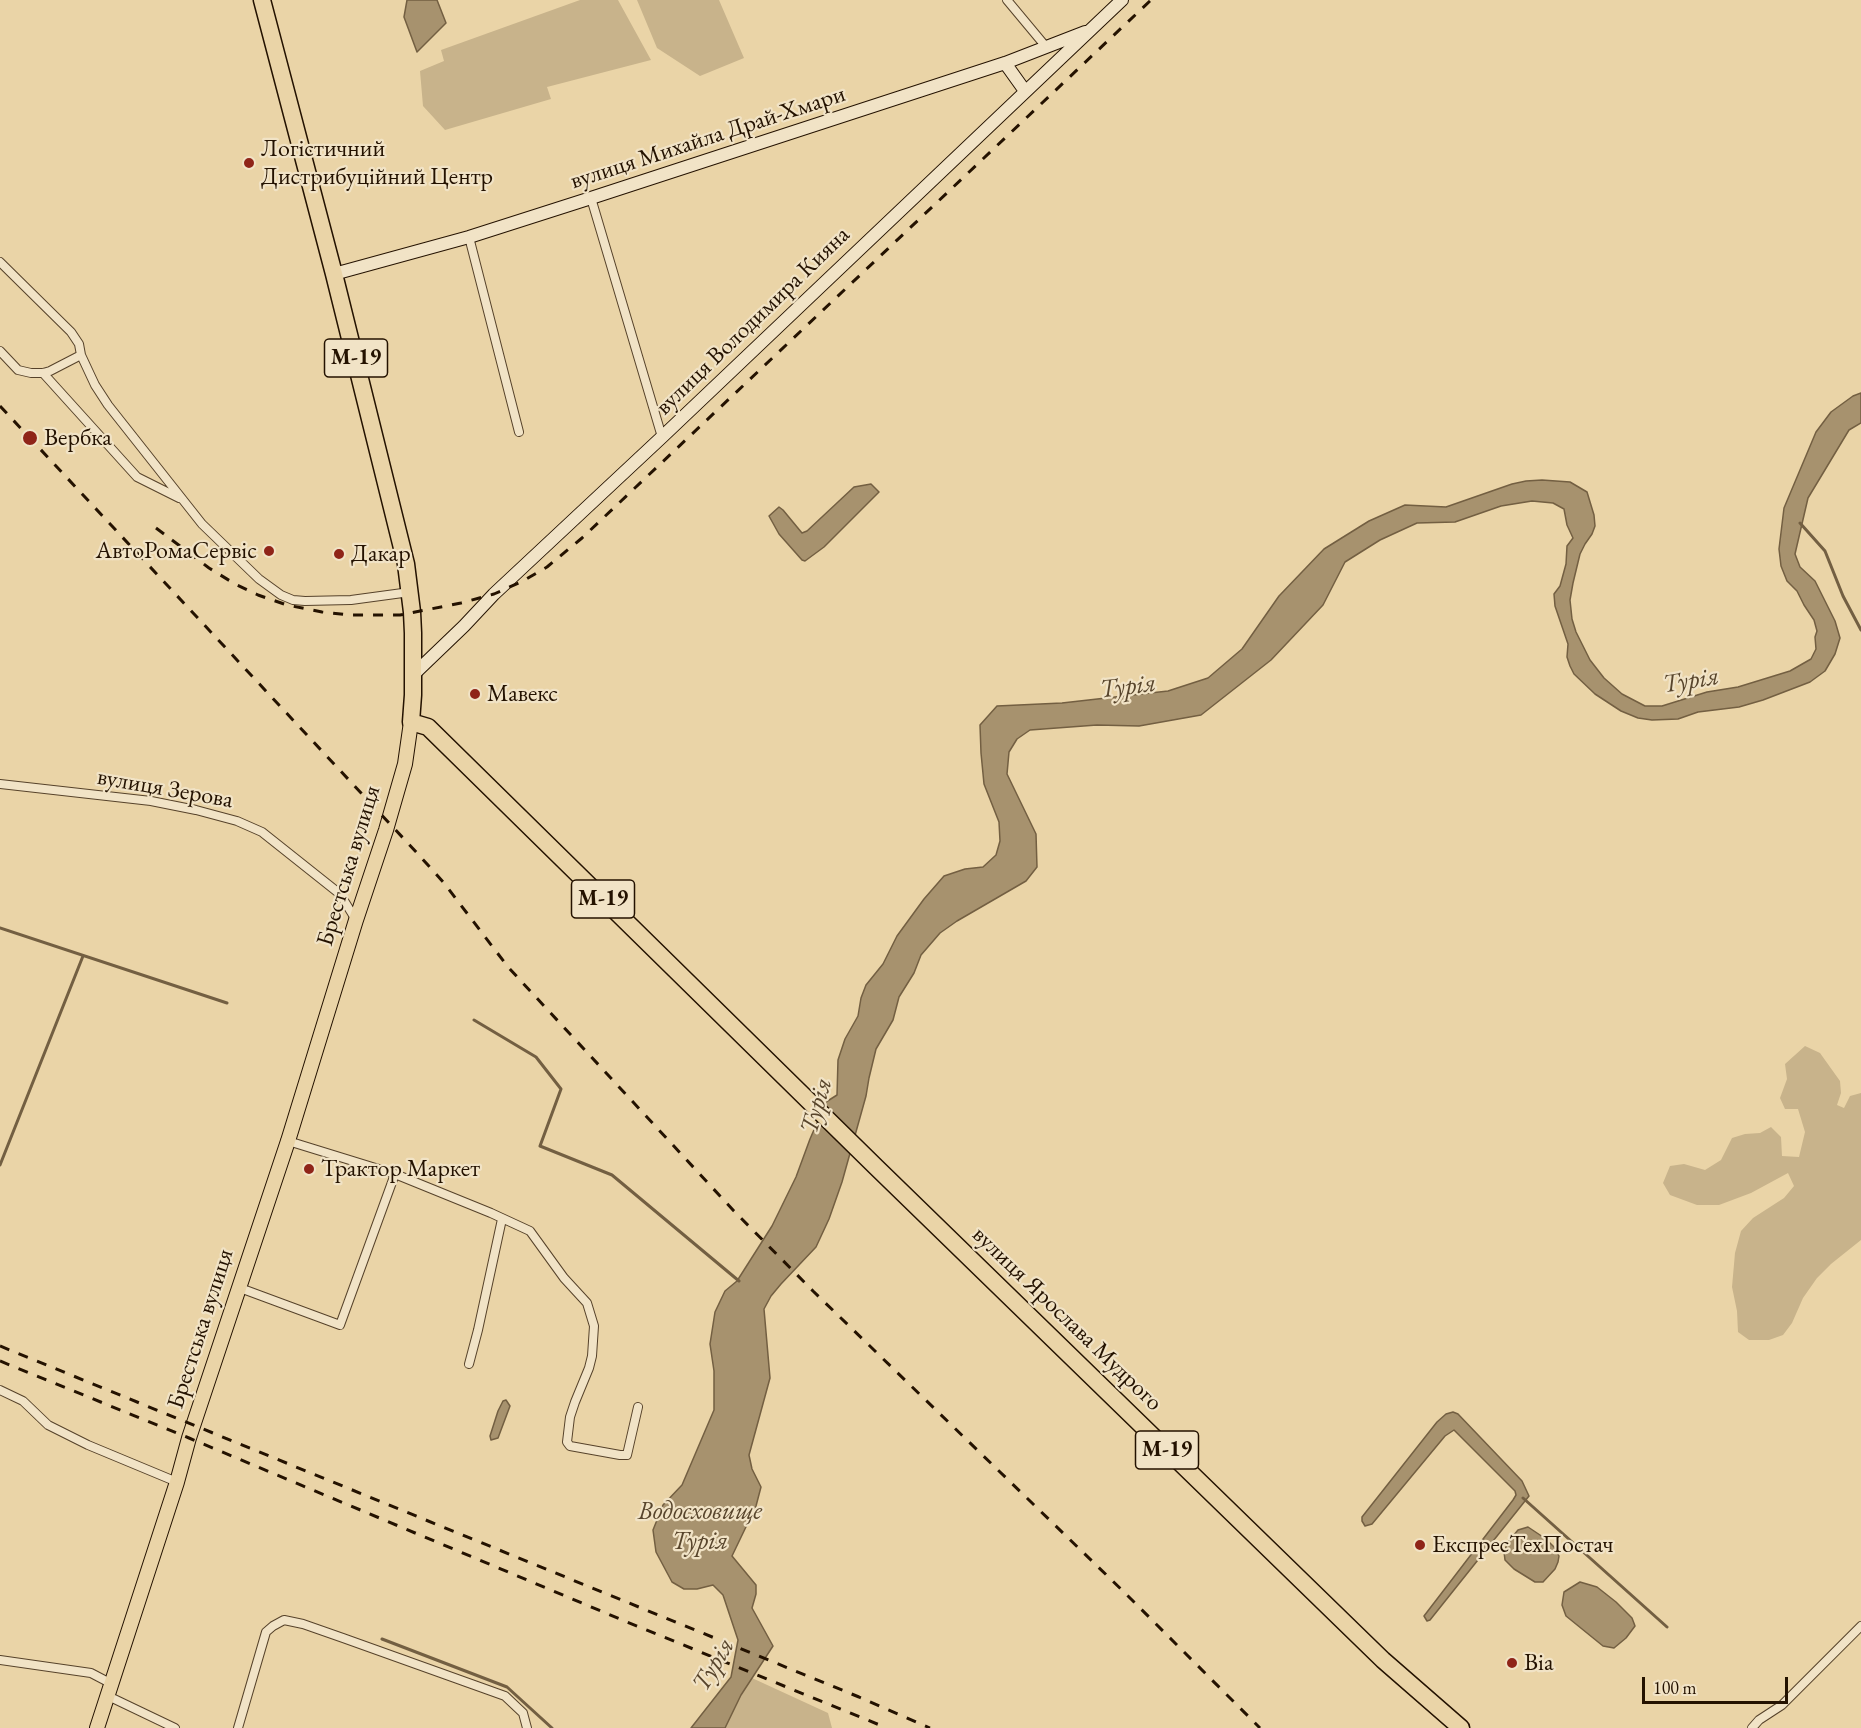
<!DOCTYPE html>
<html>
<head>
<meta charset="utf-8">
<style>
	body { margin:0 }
	#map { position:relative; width:1861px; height:1728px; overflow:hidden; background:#ead4a7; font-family:"EB Garamond",serif }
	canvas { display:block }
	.scale { position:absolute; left:1642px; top:1677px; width:146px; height:27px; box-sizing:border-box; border:3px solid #241200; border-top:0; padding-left:8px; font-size:18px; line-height:21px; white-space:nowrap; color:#241200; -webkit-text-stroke:4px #f1e3c6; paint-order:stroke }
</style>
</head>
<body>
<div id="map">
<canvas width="1861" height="1728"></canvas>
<div class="scale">100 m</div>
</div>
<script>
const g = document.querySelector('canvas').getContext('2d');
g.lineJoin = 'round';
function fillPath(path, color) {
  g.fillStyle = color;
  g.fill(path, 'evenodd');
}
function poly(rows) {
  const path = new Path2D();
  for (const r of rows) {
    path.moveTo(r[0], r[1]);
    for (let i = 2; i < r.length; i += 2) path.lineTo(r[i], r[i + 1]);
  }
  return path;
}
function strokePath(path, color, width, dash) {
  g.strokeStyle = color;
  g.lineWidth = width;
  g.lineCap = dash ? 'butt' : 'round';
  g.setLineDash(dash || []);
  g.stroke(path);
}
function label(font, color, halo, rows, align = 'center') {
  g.font = font + ' "EB Garamond",serif';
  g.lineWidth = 4.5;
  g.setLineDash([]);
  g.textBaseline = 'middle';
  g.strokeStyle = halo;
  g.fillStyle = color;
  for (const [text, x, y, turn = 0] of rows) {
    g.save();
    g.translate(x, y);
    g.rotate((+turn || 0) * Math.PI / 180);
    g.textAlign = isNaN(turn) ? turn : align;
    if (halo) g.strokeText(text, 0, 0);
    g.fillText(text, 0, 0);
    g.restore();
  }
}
fillPath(poly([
	[580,0,618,0,651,60,547,87,551,99,445,130,423,106,420,71,444,61,441,50],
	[637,0,719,0,744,58,700,76,657,48],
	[1805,1046,1820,1053,1840,1081,1841,1093,1837,1105,1844,1108,1850,1096,1861,1093,1861,1240,1831,1264,1817,1278,1803,1298,1792,1323,1783,1335,1769,1340,1749,1340,1738,1332,1737,1311,1732,1287,1735,1253,1741,1231,1753,1218,1784,1198,1794,1186,1788,1173,1751,1193,1719,1205,1697,1205,1670,1195,1663,1183,1670,1166,1684,1164,1705,1170,1721,1160,1732,1138,1745,1134,1760,1133,1771,1127,1781,1137,1782,1156,1799,1157,1805,1132,1798,1109,1785,1109,1780,1098,1787,1079,1785,1064],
	[752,1678,828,1713,832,1728,725,1728,741,1695]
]), '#c8b38b');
const water = poly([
	[407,0,437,0,446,23,417,52,404,17,407,0],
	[1861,393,1861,423,1849,430,1808,498,1795,554,1800,567,1815,581,1835,621,1840,638,1835,654,1825,671,1810,682,1763,700,1739,707,1698,712,1678,719,1652,720,1638,718,1621,711,1595,694,1574,674,1570,666,1567,657,1568,644,1555,606,1554,594,1560,586,1566,564,1567,546,1573,538,1567,525,1564,509,1553,503,1532,501,1501,506,1455,522,1417,523,1380,540,1345,562,1323,605,1271,660,1201,715,1139,726,1097,725,1030,730,1017,739,1009,752,1007,774,1036,834,1037,867,1026,881,957,921,940,933,921,955,914,973,899,997,893,1020,876,1049,869,1078,866,1096,842,1182,829,1219,816,1247,781,1284,771,1296,764,1309,770,1378,749,1455,752,1469,761,1487,756,1506,732,1556,756,1585,756,1594,752,1608,773,1646,741,1695,725,1728,691,1728,731,1677,738,1640,723,1595,713,1585,697,1589,684,1589,672,1582,656,1552,653,1530,663,1505,682,1485,714,1410,714,1371,710,1344,715,1312,725,1291,737,1281,772,1226,796,1177,810,1139,826,1102,837,1095,838,1060,845,1039,858,1016,861,998,866,985,883,964,897,936,924,899,944,876,965,869,983,867,996,855,1000,841,999,822,984,784,981,753,980,725,997,706,1062,703,1168,691,1208,678,1242,649,1279,596,1324,549,1369,521,1405,505,1446,507,1512,484,1526,481,1542,480,1570,482,1587,492,1594,515,1595,526,1592,534,1585,544,1580,554,1573,583,1570,600,1572,619,1576,632,1590,660,1604,678,1622,694,1645,706,1662,706,1707,692,1738,687,1790,671,1811,659,1816,649,1815,637,1817,631,1814,620,1804,605,1797,591,1787,581,1781,566,1779,549,1784,508,1816,432,1831,412,1853,396,1861,393],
	[871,484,879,492,824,547,805,561,802,560,779,534,769,516,779,507,783,510,802,533,807,531,854,487,871,484],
	[506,1400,510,1406,498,1438,491,1440,490,1436,498,1411,503,1401,506,1400],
	[1453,1412,1458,1414,1522,1481,1529,1496,1430,1620,1427,1621,1424,1616,1513,1500,1516,1495,1515,1491,1454,1430,1445,1436,1372,1524,1365,1526,1362,1521,1362,1517,1437,1422,1446,1414,1453,1412],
	[1528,1527,1546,1539,1554,1547,1559,1556,1558,1562,1555,1569,1543,1582,1535,1582,1514,1569,1505,1560,1504,1552,1508,1542,1518,1530,1528,1527],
	[1580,1582,1597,1587,1616,1602,1632,1618,1635,1626,1626,1638,1614,1648,1603,1646,1566,1616,1562,1605,1564,1592,1580,1582]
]);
fillPath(water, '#a7926e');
strokePath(water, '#735f42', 1.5);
strokePath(poly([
	[1800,523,1825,551,1843,596,1861,630],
	[0,928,227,1003],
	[474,1020,536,1057,561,1089,540,1146,612,1175,739,1281],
	[0,1165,83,956],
	[1523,1498,1667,1627],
	[382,1639,507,1687,552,1728]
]), '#735f42', 3);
const street = poly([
	[1007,0,1047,48],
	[591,198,662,437],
	[469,237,519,432],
	[0,262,71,332,79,344,81,355,95,385,108,405,202,524,259,579,281,595,293,600,305,601,351,600,410,592],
	[0,351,18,370,31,373,43,373,50,371,81,355],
	[43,373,137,477,179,498],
	[0,784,151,801,196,810,237,821,262,832,340,894,356,920],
	[288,1141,395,1174,491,1213,530,1231,564,1278,587,1303,594,1326,592,1356,589,1368,575,1402,570,1417,567,1442,570,1446,620,1455,627,1455,638,1407],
	[240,1288,340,1325,395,1174],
	[469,1364,478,1330,502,1219],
	[0,1390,23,1401,48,1425,88,1445,177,1482],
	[0,1660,91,1673,112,1684],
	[108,1696,175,1728],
	[238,1728,266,1632,273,1626,284,1620,303,1624,343,1638,505,1696,523,1713,527,1728],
	[1752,1728,1759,1720,1782,1705,1861,1626]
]);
const secondary = poly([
	[1005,63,1025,91],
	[334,274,469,237,591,198,1005,63,1085,32],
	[414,674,464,626,494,594,662,437,1122,0]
]);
const primary = poly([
	[97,1728,177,1482,189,1438,288,1141,356,920,386,830,405,764,411,722]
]);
const highway = poly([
	[262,0,334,274,406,564,412,612,413,633,413,695,411,722,428,727,876,1167,1383,1660,1461,1728]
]);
strokePath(street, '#56422a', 10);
strokePath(secondary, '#241200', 14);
strokePath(primary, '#241200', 16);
strokePath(highway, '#241200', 19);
strokePath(street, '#f1e3c6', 8);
strokePath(secondary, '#f1e3c6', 12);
strokePath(primary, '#ead4a7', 14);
strokePath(highway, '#ead4a7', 16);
strokePath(poly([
	[0,406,418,854,444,883,508,967,733,1210,813,1291,1124,1592,1260,1728],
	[156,528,209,568,235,584,258,595,287,605,322,612,349,615,400,615,461,603,494,594,521,582,547,567,582,538,1151,0],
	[0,1346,859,1697,930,1728],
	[0,1361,189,1438,627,1622,887,1728]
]), '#241200', 3, [10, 10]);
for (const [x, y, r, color] of [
	[249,163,6,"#8f2418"],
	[30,438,8,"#8f2418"],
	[269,551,6,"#8f2418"],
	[339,554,6,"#8f2418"],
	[475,694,6,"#8f2418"],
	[309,1169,6,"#8f2418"],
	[1420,1545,6,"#8f2418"],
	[1512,1663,6,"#8f2418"]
]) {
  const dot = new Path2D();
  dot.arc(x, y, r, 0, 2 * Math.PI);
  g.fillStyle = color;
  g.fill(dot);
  strokePath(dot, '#f1e3c6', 2);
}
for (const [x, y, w] of [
	[356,358,63],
	[603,899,63],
	[1167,1450,63]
]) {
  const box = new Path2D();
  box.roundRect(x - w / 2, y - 19, w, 38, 4.5);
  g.fillStyle = '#f1e3c6';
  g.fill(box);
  strokePath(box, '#241200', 1.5);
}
label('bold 22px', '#241200', null, [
	["М-19",356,358],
	["М-19",603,899],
	["М-19",1167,1450]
]);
label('24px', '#241200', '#f1e3c6', [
	["вулиця Михайла Драй-Хмари",708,138,-18],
	["вулиця Володимира Кияна",753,321,-44],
	["вулиця Зерова",165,789,10],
	["Брестська вулиця",349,866,-73],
	["вулиця Ярослава Мудрого",1067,1319,44],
	["Брестська вулиця",201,1329,-72]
]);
label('24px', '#241200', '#f1e3c6', [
	["Логістичний",261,149],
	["Дистрибуційний Центр",261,177],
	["Вербка",44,438],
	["АвтоРомаСервіс",257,551,"right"],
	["Дакар",351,554],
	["Мавекс",487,694],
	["Трактор Маркет",321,1169],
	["ЕкспресТехПостач",1432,1545],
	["Віа",1524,1663]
], 'left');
label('italic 26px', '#58452c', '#f1e3c6', [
	["Турія",1691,681,-9],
	["Турія",1128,687,-7],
	["Турія",817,1106,-74],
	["Водосховище",700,1512],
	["Турія",700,1542],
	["Турія",714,1665,-59]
]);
</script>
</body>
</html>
